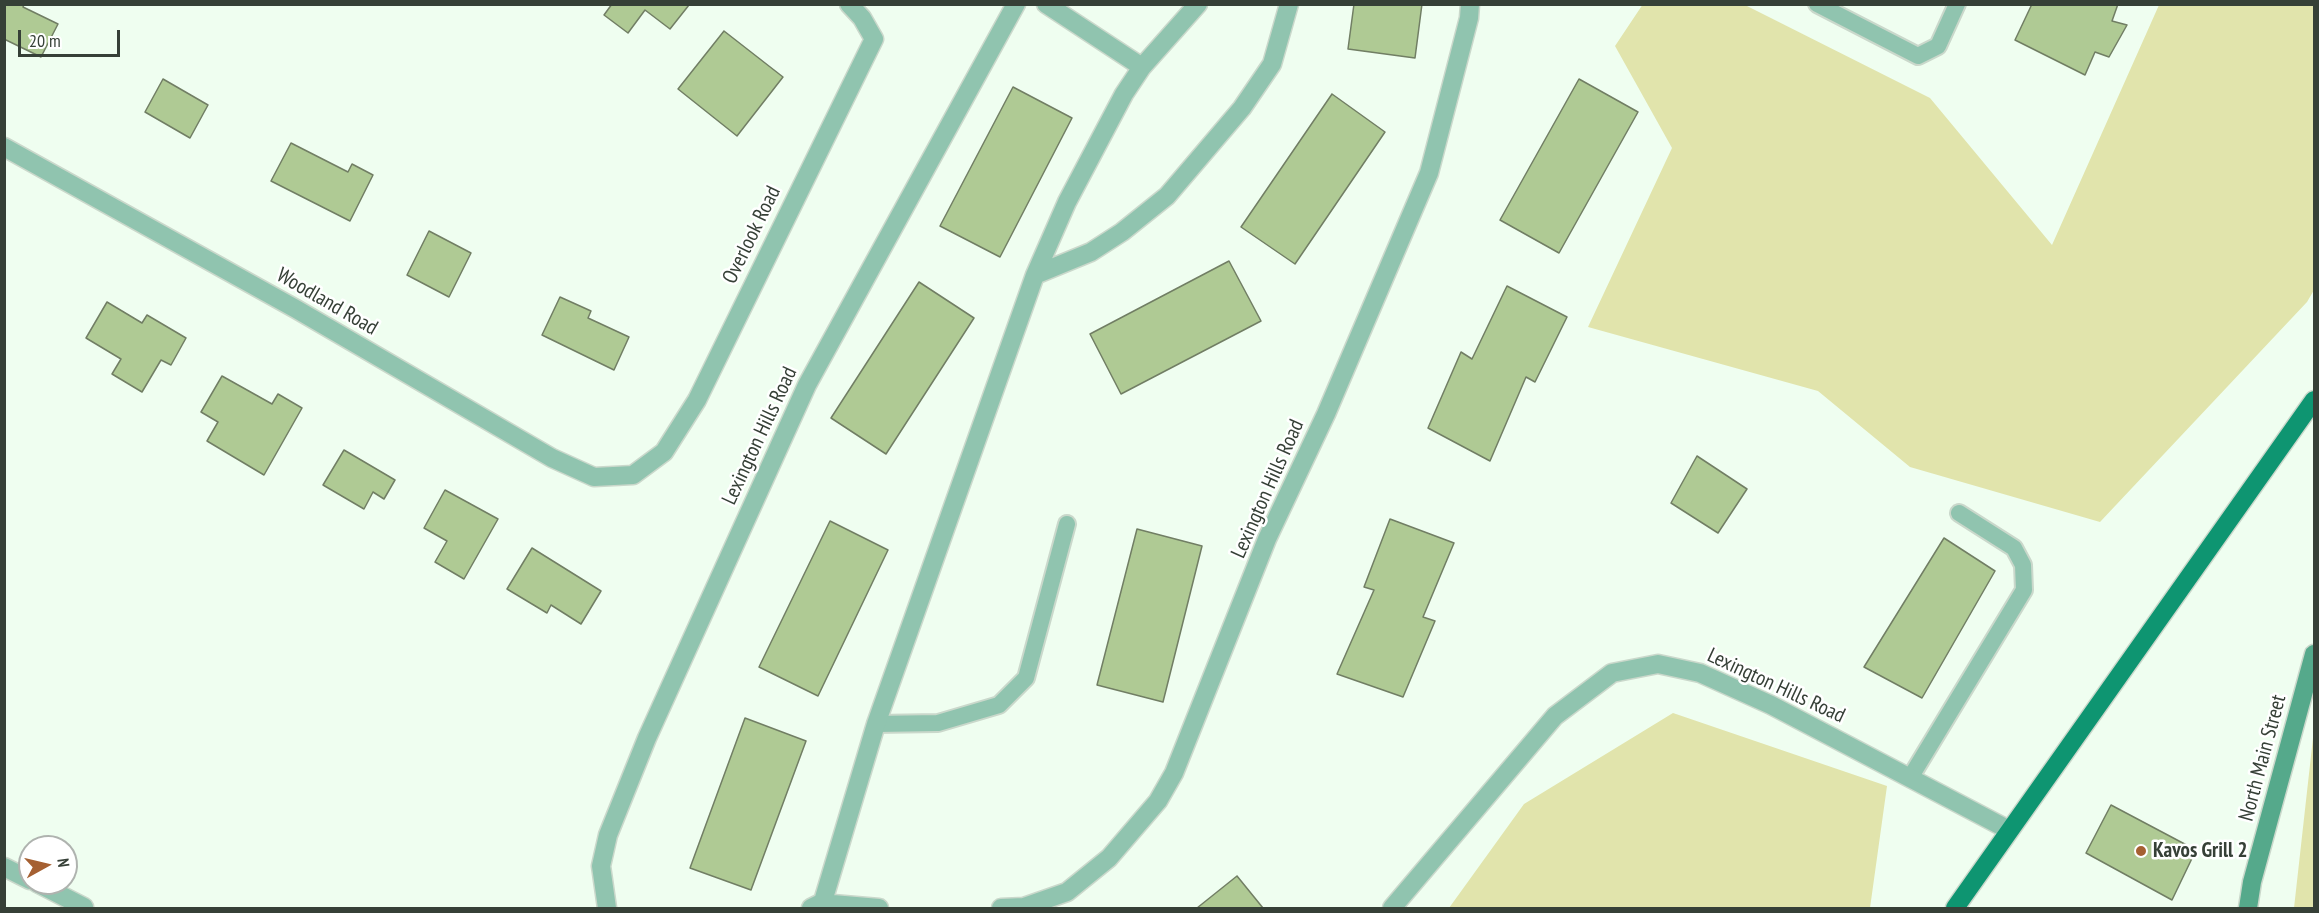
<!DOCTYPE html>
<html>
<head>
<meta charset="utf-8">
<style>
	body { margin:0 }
	#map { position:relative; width:2319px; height:913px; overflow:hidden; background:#effef0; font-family:"PT Sans Narrow",sans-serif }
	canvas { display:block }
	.frame { position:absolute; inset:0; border:6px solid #364037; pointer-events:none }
	.north { position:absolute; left:18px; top:835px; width:60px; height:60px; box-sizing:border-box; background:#fff; border:2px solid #afb3af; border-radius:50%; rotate:82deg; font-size:16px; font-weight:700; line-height:24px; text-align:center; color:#364037 }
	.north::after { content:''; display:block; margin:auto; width:21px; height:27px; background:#a56032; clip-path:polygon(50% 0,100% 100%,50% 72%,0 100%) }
	.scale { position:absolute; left:18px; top:30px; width:102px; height:27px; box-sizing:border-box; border:3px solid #364037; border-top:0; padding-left:8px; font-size:18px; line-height:21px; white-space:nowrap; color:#364037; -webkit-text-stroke:4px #fff; paint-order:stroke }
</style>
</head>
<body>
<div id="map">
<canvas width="2319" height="913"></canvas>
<div class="frame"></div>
<div class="north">N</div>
<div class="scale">20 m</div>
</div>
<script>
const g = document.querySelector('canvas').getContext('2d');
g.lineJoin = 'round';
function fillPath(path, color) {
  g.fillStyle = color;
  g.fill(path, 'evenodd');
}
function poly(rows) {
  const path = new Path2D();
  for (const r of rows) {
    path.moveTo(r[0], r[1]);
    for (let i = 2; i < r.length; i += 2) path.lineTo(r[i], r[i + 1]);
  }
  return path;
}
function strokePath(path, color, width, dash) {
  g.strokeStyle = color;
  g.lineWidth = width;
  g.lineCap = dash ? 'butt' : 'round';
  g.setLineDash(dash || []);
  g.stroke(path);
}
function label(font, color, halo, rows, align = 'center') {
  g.font = font + ' "PT Sans Narrow",sans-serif';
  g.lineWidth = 5;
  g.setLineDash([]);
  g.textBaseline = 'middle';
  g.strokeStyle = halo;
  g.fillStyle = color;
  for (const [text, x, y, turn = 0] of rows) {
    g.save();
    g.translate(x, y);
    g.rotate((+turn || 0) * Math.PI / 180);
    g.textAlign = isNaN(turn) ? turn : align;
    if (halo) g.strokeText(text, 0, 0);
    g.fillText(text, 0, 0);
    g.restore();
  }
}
fillPath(poly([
	[1643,4,1745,5,1930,98,2052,245,2159,5,2314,5,2314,290,2307,302,2100,522,1910,467,1818,391,1588,327,1672,148,1615,46],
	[1673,713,1887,786,1870,908,1449,908,1524,804],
	[2314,729,2314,908,2294,908]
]), '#e1e4ac');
const building = poly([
	[4,4,24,4,23,7,58,24,41,57,4,39,4,4],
	[612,4,688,4,689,5,670,29,645,10,628,33,604,15,612,4],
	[1354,4,1422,4,1415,58,1348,49,1354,4],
	[2032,4,2118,4,2112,21,2127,25,2109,57,2095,52,2085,75,2015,40,2032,4],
	[724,31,783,77,737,136,678,89,724,31],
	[163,79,208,105,190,138,145,112,163,79],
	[1579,79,1638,112,1559,253,1500,220,1579,79],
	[1013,87,1072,118,1000,257,940,226,1013,87],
	[1332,94,1385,132,1295,264,1241,227,1332,94],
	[291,143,348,172,352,164,373,175,350,221,271,181,291,143],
	[429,231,471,253,449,297,407,275,429,231],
	[1229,261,1261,321,1121,394,1090,334,1229,261],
	[919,282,974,318,886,454,831,418,919,282],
	[1507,286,1567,317,1535,382,1526,377,1490,461,1428,428,1461,352,1472,359,1507,286],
	[560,297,591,311,588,318,629,337,614,370,542,335,560,297],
	[107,302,142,323,147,315,186,338,171,365,161,360,142,392,112,374,121,359,86,338,107,302],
	[222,376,272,404,278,394,302,408,264,475,207,441,218,422,201,412,222,376],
	[344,450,395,480,384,499,373,492,364,509,323,485,344,450],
	[1697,456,1747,489,1718,533,1671,503,1697,456],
	[445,490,498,519,464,579,435,562,447,541,424,528,445,490],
	[1390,519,1454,543,1423,617,1435,621,1403,697,1337,674,1374,590,1364,587,1390,519],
	[830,521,888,550,818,696,759,667,830,521],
	[1137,529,1202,546,1163,702,1097,685,1137,529],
	[1944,538,1995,571,1922,698,1864,667,1944,538],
	[532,548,601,591,581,624,551,605,547,613,507,589,532,548],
	[745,718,806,741,751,890,690,868,745,718],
	[2111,805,2196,850,2172,900,2086,853,2111,805],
	[1237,876,1263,908,1197,908,1237,876]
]);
fillPath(building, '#afca94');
strokePath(building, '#717e64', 1.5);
const lane = poly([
	[1817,4,1918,56,1938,46,1957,4],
	[876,724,938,723,999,705,1026,678,1067,524],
	[1910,778,2024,590,2023,565,2014,548,1959,513]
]);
const street = poly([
	[1046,4,1142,67],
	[4,147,296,309,552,458,594,477,633,475,664,452,697,400,874,39,862,18,849,4],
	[1035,275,1091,252,1122,232,1167,196,1242,108,1272,64,1289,4],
	[4,867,30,880],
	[37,883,84,907],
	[607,908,601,866,608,835,647,738,807,385,1016,4],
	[811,908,821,903,879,908],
	[821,908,876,724,1035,275,1067,202,1124,94,1142,67,1198,4],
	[1001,908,1024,907,1067,892,1109,858,1158,801,1174,773,1267,539,1326,414,1429,173,1469,18,1470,4],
	[1392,908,1555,716,1612,673,1658,664,1700,673,1771,705,2009,830]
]);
const secondary = poly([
	[2248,908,2252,882,2314,654]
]);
const primary = poly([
	[1955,908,2314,400]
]);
strokePath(lane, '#cad8cb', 20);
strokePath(street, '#cad8cb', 21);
strokePath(secondary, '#cad8cb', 21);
strokePath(primary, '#cad8cb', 21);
strokePath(lane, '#90c4af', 16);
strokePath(street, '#90c4af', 18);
strokePath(secondary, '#55a98b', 18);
strokePath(primary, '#0e9571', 18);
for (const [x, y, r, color] of [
	[2141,851,6,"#a56032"]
]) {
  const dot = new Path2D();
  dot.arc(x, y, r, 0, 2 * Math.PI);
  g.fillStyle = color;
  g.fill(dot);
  strokePath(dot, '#fff', 2);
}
label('21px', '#364037', '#fff', [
	["Overlook Road",752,235,-64],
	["Woodland Road",327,302,30],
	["Lexington Hills Road",760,436,-65],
	["Lexington Hills Road",1268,489,-66],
	["Lexington Hills Road",1776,686,25],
	["North Main Street",2263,758,-75]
]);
label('bold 21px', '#364037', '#fff', [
	["Kavos Grill 2",2153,851]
], 'left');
</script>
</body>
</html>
